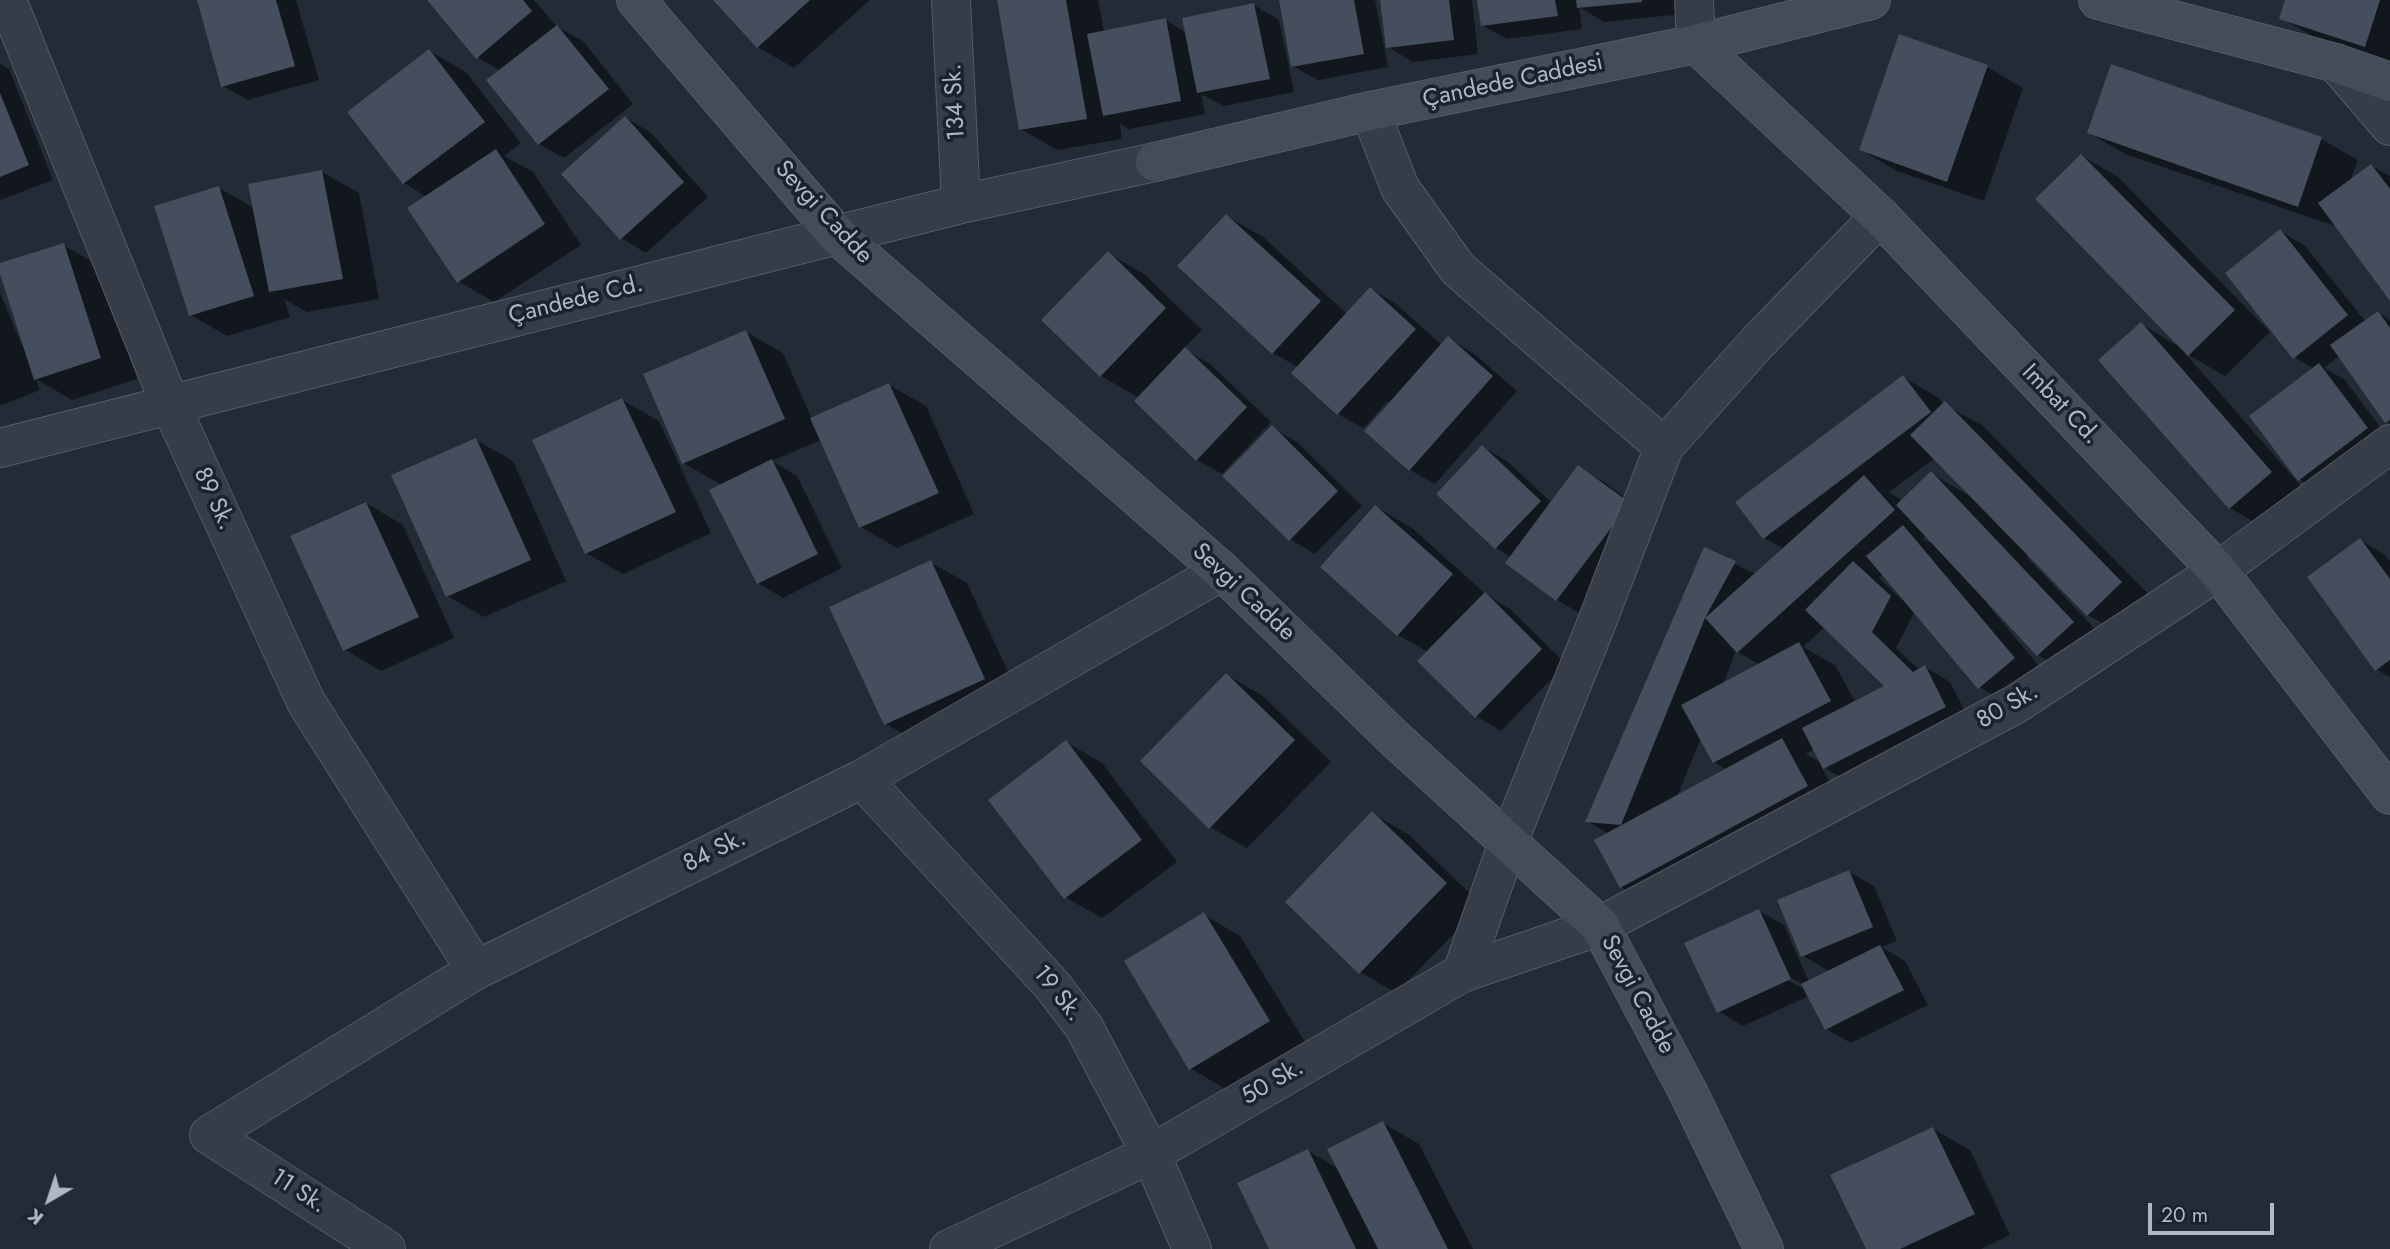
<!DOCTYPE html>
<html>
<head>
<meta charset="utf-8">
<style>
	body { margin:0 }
	#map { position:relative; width:2390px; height:1249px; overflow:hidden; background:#232b37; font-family:Jost,sans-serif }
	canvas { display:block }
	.north { position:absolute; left:14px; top:1165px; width:70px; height:70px; -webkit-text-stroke:5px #1c222c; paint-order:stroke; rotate:219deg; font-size:19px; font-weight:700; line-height:28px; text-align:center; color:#b1b8c4 }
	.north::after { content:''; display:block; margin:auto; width:24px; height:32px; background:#b1b8c4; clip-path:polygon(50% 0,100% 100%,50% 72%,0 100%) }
	.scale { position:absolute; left:2148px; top:1203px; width:126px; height:32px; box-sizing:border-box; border:4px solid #b1b8c4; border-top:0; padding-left:9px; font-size:21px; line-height:24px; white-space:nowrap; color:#b1b8c4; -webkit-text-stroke:5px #1c222c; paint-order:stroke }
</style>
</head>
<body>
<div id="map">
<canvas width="2390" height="1249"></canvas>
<div class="north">K</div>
<div class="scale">20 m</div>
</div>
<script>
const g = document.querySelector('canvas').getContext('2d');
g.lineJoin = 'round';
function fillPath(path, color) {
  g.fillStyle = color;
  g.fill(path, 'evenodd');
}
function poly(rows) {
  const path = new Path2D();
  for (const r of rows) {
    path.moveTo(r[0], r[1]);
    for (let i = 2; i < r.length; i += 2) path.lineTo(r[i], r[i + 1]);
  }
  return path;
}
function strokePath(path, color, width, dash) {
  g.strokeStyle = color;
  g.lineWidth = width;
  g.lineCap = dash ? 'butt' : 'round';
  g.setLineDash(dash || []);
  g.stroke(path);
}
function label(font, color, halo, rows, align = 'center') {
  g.font = font + ' Jost,sans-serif';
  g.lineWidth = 7;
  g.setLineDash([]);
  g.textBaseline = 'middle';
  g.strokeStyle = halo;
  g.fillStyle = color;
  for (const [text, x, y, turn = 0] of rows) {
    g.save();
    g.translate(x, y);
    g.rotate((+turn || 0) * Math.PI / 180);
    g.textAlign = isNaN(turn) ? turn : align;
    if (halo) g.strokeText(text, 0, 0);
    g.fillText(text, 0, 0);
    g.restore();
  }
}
fillPath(poly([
	[198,0,296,0,319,80,248,100,223,86],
	[430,0,534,0,557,27,583,41,633,104,564,158,539,144,501,71,477,57],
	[715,0,870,0,794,68,758,47],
	[999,0,1098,0,1104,32,1165,20,1187,33,1254,5,1279,20,1294,92,1224,106,1201,94,1205,114,1129,129,1120,124,1122,139,1057,150,1021,129],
	[1281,0,1375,0,1388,67,1318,80,1293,66],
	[1382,0,1472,0,1478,54,1413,62,1388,47],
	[1479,0,1691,0,1692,13,1604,22,1579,7,1582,29,1507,39,1482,25],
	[2287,0,2390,0,2390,63,2318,39,2281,18],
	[429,51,466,72,521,143,504,156,533,172,581,245,494,302,458,281,427,197,404,183],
	[0,64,9,69,53,180,0,200],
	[1987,67,2023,88,1984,201,1897,171,1861,150],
	[626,118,651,133,708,197,646,253,621,238],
	[2089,133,2321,139,2358,160,2350,181,2372,166,2390,176,2390,298,2335,224,2335,226,2125,154],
	[2082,156,2118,177,2270,332,2225,376,2185,353,2307,493,2266,529,2230,508,2141,324,2178,346],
	[322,172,359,193,379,299,307,312,284,299,290,317,227,336,191,315,219,188,254,208],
	[1226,216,1263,237,1347,314,1370,289,1395,303,1442,345,1448,338,1473,353,1517,391,1435,484,1410,470,1388,401,1363,428,1338,414,1293,373,1298,367,1273,353,1179,266],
	[2280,231,2305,246,2366,322,2378,313,2390,320,2390,424,2339,356,2324,368,2344,379,2390,440,2324,494,2299,479,2314,369,2294,357],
	[63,245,100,266,137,379,72,400,36,379,40,390,0,406,0,292,21,344,24,343,0,265],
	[1108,253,1144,274,1202,330,1183,349,1210,364,1271,422,1222,474,1197,460,1139,398,1101,376],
	[746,332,783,353,812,419,889,385,926,406,974,514,897,548,861,527,821,440,772,461,797,476,842,568,783,598,758,583,722,485,683,463],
	[1903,377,1939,398,1944,405,1982,425,2158,604,2125,636,2088,615,2029,554,2027,557,2109,644,2075,676,2038,655,1989,602,1987,604,2050,679,2015,708,1979,687,1915,611,1896,648,1919,670,1925,667,1950,682,1970,721,1850,782,1821,766,1843,807,1658,908,1621,887,1609,834,1587,821,1705,550,1756,574,1784,549,1764,538],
	[1935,458,1970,496,1932,474,1903,501,1889,492],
	[1927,535,1935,545,1923,539],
	[1884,574,1904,598,1902,600,1879,578],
	[1825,627,1886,687,1856,703,1835,665,1803,647],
	[1736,651,1760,665,1723,684],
	[1701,738,1714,762,1727,770,1677,797],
	[1815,749,1823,764,1806,754],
	[622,400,659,421,711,533,623,574,586,553],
	[1272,428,1297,442,1362,506,1315,554,1290,539],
	[476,440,513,461,566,581,484,617,447,596],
	[1483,447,1507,461,1552,503,1579,468,1604,482,1653,519,1581,614,1557,600,1511,557,1496,548],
	[366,503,403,525,454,638,381,671,344,649],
	[1376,507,1412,528,1488,596,1510,609,1566,664,1501,731,1476,716,1428,652,1398,635,1322,567],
	[2360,540,2385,555,2390,561,2390,677,2376,669],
	[930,562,967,583,1021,700,922,745,886,724],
	[1227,675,1263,696,1331,762,1247,848,1210,827],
	[1066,742,1102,763,1177,862,1102,918,1065,897],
	[1373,814,1409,835,1482,905,1396,993,1360,972],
	[1849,872,1874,886,1897,941,1881,947,1905,961,1928,1005,1851,1043,1826,1029,1809,996,1743,1026,1718,1011,1759,911,1784,925,1809,982,1831,972,1803,956],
	[1784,974,1804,985,1804,989,1782,977],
	[1204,915,1240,936,1305,1042,1227,1090,1190,1068],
	[1383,1123,1419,1144,1473,1249,1270,1249,1308,1151,1339,1169],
	[1933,1129,1970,1150,2010,1235,1981,1249,1867,1249]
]), '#0007');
fillPath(poly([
	[197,0,276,0,295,66,221,87],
	[427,0,523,0,532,11,476,59],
	[713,0,810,0,757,48],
	[997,0,1066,0,1087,119,1019,130],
	[1279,0,1354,0,1364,54,1291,67],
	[1380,0,1449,0,1454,40,1386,48],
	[1477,0,1555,0,1558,16,1481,26],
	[1576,0,1642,0,1642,2,1577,8],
	[2285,0,2380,0,2365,47,2279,19],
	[1254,3,1270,79,1197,93,1182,18],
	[1166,18,1181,101,1103,116,1087,34],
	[557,25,609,89,538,145,486,80],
	[1899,34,1988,65,1947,182,1859,150],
	[429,49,485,122,403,184,347,112],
	[2111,64,2322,137,2298,207,2087,133],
	[0,93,29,165,0,177],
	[625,116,684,182,620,240,561,174],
	[496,149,545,224,457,283,407,208],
	[2081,154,2235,310,2188,356,2035,199],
	[2371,164,2390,189,2390,301,2318,203],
	[322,170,343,279,269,292,248,184],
	[219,186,254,296,189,316,154,206],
	[1226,214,1321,301,1272,354,1177,266],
	[2280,229,2348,315,2293,359,2225,273],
	[64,243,101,358,34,380,0,274,0,263],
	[1108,251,1166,308,1100,377,1041,320],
	[1370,287,1416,329,1337,415,1291,373],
	[2378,311,2390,328,2390,420,2385,423,2330,345],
	[2141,322,2272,472,2229,509,2098,360],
	[746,330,785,419,682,464,643,374],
	[1448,336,1493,376,1409,471,1364,431],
	[1185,347,1247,407,1196,461,1134,401],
	[2319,363,2368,428,2298,481,2249,416],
	[1903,375,1931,412,1763,539,1735,502],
	[889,383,939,493,859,528,810,418],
	[622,398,676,512,585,554,532,440],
	[1945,401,2122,582,2087,616,1910,435],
	[1272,425,1338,491,1289,541,1222,476],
	[476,438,531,560,446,597,391,475],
	[1482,445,1541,501,1495,549,1436,494],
	[772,459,818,554,757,584,709,490],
	[1578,465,1630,503,1556,601,1505,563],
	[1931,471,2074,622,2037,656,1896,505],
	[1864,475,1895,510,1737,653,1705,618],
	[366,502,419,617,343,651,290,536],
	[1375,505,1453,574,1397,636,1320,567],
	[1903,525,2015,658,1978,689,1866,556],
	[2360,538,2390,579,2390,660,2375,671,2307,577],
	[1704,547,1736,561,1705,618,1621,825,1585,822],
	[931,560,985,679,884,725,829,607],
	[1853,561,1891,596,1872,632,1913,672,1925,665,1946,707,1823,769,1802,728,1884,686,1805,610],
	[1485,592,1542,649,1475,718,1417,661],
	[1799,642,1831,701,1713,763,1681,705],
	[1226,673,1295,740,1209,829,1140,761],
	[1782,738,1808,786,1620,888,1594,840],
	[1066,740,1142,840,1064,899,988,800],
	[1372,811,1447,883,1359,974,1285,902],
	[1849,870,1873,927,1801,957,1777,900],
	[1759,909,1791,979,1717,1013,1684,943],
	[1204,912,1270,1021,1189,1070,1124,961],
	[1880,945,1904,990,1825,1030,1801,984],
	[1383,1121,1448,1249,1378,1249,1327,1149],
	[1933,1127,1975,1214,1900,1249,1866,1249,1830,1175],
	[1308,1149,1356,1249,1269,1249,1237,1183]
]), '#444e5c');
const street = poly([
	[7,0,170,404,306,702,476,970],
	[951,0,961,204],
	[1694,0,1696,44],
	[2336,63,2390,126],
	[1370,111,1400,188,1458,269,1664,447],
	[0,448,837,235,961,204,1155,162],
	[862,779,1052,985,1084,1027,1151,1154,1192,1249],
	[1462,973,1509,840,1595,627,1664,447,1756,344,1880,216],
	[386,1249,209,1135,476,970,862,779,1222,571],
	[949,1249,1151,1154,1462,973,1600,926,2016,704,2218,571,2390,444]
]);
const secondary = poly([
	[636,0,837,235,1222,571,1395,739,1600,926,1687,1090,1764,1249],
	[2098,0,2336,63,2390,82],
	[1696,44,1880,216,2218,571,2390,795],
	[1155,162,1370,111,1696,44,1871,0]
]);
strokePath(street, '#545b65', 40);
strokePath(secondary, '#545b65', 40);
strokePath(street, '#363d48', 38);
strokePath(secondary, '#444c5a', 38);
label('24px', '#b1b8c4', '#1c222c', [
	["Çandede Caddesi",1513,82,-12],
	["134 Sk.",956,102,-93],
	["Sevgi Cadde",823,213,47],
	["Çandede Cd.",576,301,-14],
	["Imbat Cd.",2060,405,46],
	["89 Sk.",213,499,65],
	["Sevgi Cadde",1243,593,43],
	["80 Sk.",2008,707,-30],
	["84 Sk.",715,852,-26],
	["19 Sk.",1057,994,51],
	["Sevgi Cadde",1637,995,62],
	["50 Sk.",1273,1083,-30],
	["11 Sk.",298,1192,33]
]);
</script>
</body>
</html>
